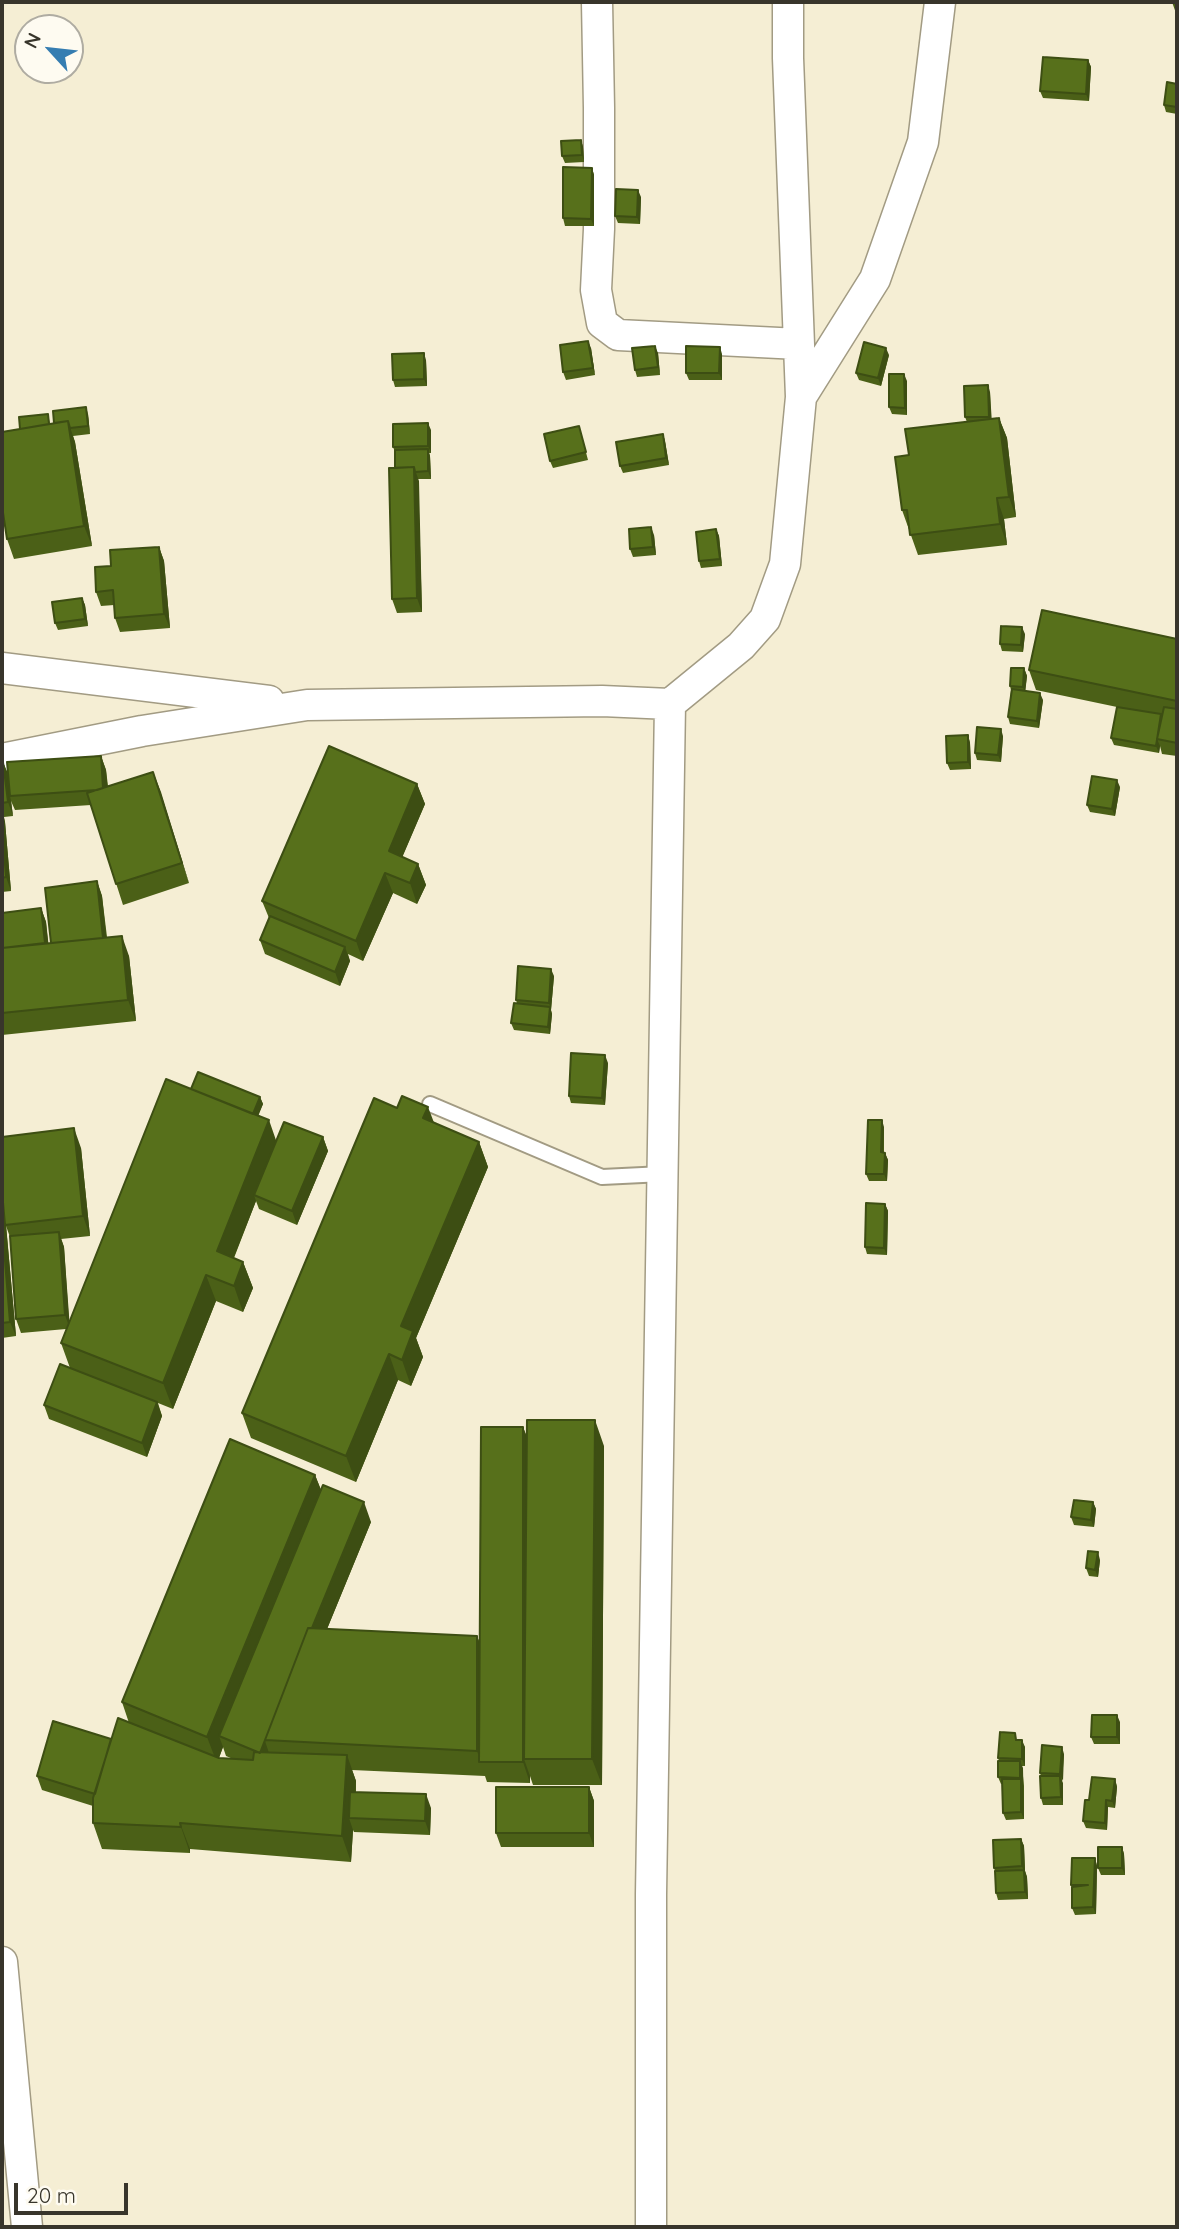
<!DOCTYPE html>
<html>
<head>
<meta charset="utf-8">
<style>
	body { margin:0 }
	#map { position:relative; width:1179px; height:2229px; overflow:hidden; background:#f5eed4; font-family:Quicksand,sans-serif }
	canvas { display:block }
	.frame { position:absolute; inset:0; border:4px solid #38352b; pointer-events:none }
	.north { position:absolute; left:14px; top:14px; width:70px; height:70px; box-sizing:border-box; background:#fefbf1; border:2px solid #afaca2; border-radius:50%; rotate:297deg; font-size:19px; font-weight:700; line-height:28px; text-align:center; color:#38352b }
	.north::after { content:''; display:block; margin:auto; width:24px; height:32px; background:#357db1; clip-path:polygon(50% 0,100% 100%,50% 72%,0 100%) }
	.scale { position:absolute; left:14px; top:2183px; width:114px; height:32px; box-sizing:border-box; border:4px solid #38352b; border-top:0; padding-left:9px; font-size:21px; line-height:24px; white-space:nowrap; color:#38352b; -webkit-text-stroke:5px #fefbf1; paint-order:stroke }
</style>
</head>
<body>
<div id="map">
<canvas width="1179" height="2229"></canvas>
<div class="frame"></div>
<div class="north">N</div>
<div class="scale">20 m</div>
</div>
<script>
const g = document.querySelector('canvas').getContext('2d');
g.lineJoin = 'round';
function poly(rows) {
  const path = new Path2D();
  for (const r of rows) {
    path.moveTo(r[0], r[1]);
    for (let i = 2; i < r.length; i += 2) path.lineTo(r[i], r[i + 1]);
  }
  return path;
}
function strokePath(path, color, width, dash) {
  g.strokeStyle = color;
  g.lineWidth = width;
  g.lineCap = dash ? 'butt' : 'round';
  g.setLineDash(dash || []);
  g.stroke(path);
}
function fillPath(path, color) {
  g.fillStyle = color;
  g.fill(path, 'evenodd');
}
const lane = poly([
	[430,1104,602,1177,663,1174]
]);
const street = poly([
	[597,2,599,108,599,229,596,290,602,323,618,335,799,344],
	[801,397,875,279,923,142,940,2],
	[2,668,269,701],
	[2,759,142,731,307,705,602,701,670,704,741,646,765,619,785,564,801,397,788,58,788,2],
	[2,1962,27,2227],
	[651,2227,651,1894,670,704]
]);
strokePath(lane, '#a29b83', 18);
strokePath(street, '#a29b83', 33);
strokePath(lane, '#fff', 14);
strokePath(street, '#fff', 30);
fillPath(poly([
	[1172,2,1177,2,1177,16],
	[1088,60,1091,67,1089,101,1043,98,1040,91],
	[1177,84,1177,114,1166,112,1164,105],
	[581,140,583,147,584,162,565,163,562,156],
	[592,168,594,175,594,226,565,226,563,218],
	[641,197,640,224,618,223,615,216],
	[591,348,595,375,566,380,563,372],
	[658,353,660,375,637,377,635,370],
	[722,354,722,380,689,380,686,373],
	[889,355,881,386,859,380,856,373],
	[426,360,427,386,395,387,393,380],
	[907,381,907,415,892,414,889,407],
	[990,392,991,419,999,418,1007,438,1016,517,1004,519,1007,545,918,555,902,510,967,422,965,417],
	[48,414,50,424,88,414,90,434,73,436,75,442,92,546,14,559,7,539,20,429],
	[579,426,588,460,553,468,550,461],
	[431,430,431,453,429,453,430,456,431,479,418,479,422,612,397,613,392,599,395,468,395,452,393,447],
	[663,434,665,441,669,465,623,473,620,466],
	[716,529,719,536,722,566,701,568,699,561],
	[654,535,656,555,633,557,630,549],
	[159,547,164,561,170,628,120,632,115,618,114,605,101,606,96,592,111,566],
	[82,598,85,605,88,626,58,630,55,623],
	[1025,634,1023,652,1002,651,1000,644],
	[1177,639,1177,756,1162,754,1160,746,1159,753,1114,745,1111,738,1117,707,1036,690,1029,670],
	[1024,668,1027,676,1025,691,1043,700,1039,728,1010,724,1008,717,1011,690,1010,686],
	[968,735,970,743,971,769,950,770,947,763],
	[1003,736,1001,762,977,760,975,753],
	[101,756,106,770,108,786,153,772,189,883,123,905,91,805,15,810,11,801,13,816,4,817,5,822,11,891,2,892,2,762,3,762,8,775],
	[417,784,425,804,402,857,418,864,426,885,417,904,393,893,363,961,348,954,350,961,340,986,265,954,260,940,269,918,262,901],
	[1120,787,1115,816,1090,812,1087,805],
	[97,881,102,896,107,937,129,956,136,1021,2,1035,2,913,41,908,46,922,48,943,51,943],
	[554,976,551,1010,552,1014,550,1034,514,1030,511,1023,517,1003,516,1000],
	[608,1063,605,1105,571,1103,569,1096],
	[191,1089,260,1097,263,1104,258,1115,276,1141,323,1137,328,1151,297,1225,259,1209,256,1201,234,1258,243,1262,253,1288,243,1312,216,1301,173,1409,158,1403,162,1416,147,1457,49,1419,44,1405,70,1368,61,1343,66,1329,21,1333,16,1319,10,1237,6,1226,16,1336,2,1338,2,1119,4,1137,81,1148,90,1236,61,1239,64,1247,69,1322],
	[434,1123,479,1142,488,1167,416,1338,423,1357,411,1386,398,1380,356,1482,251,1438,242,1413],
	[884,1127,884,1152,885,1153,888,1160,887,1181,869,1181,866,1174],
	[885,1204,888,1211,887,1255,867,1254,865,1247],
	[523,1427,526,1435,604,1446,602,1785,533,1785,530,1776,530,1783,487,1782,485,1776,352,1770,356,1781,356,1792,431,1808,430,1835,354,1832,353,1830,351,1862,190,1849,190,1853,102,1849,93,1823,93,1806,42,1790,37,1776,111,1739,129,1723,122,1702,315,1475,321,1490,371,1522,327,1629,477,1636,480,1643],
	[223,1747,226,1756,233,1759,219,1758],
	[1093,1502,1096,1509,1094,1527,1074,1525,1071,1517],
	[1100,1560,1098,1577,1089,1576,1086,1568],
	[1120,1722,1120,1744,1094,1744,1091,1737],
	[1018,1740,1025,1747,1025,1766,1022,1766,1024,1786,1024,1819,1006,1820,1003,1813,1002,1784,1001,1784,998,1777,999,1761,998,1758],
	[1064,1754,1062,1781,1063,1805,1043,1805,1041,1798,1041,1776,1040,1773],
	[1115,1779,1117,1787,1115,1808,1108,1807,1107,1830,1086,1828,1083,1821,1089,1800],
	[589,1787,594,1801,594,1847,501,1847,496,1833],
	[1021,1839,1024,1846,1025,1871,1027,1877,1028,1899,998,1900,996,1893,995,1871,994,1868],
	[1122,1847,1124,1854,1125,1875,1101,1875,1098,1868],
	[1095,1858,1097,1866,1096,1914,1075,1915,1072,1908,1072,1888,1071,1885]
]), '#4b6017');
fillPath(poly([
	[1088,60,1091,67,1089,101,1086,94],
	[581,140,583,147,584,162,582,155],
	[592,168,594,175,594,226,591,219],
	[638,190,641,197,640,224,637,217],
	[588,341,591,348,595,375,593,368],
	[655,346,658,353,660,375,658,367],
	[720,347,722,354,722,380,719,373],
	[886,348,889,355,881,386,878,378],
	[424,353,426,360,427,386,424,379],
	[904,374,907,381,907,415,905,408],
	[988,385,990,392,992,424,989,417],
	[86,407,88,414,90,434,88,426],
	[999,418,1007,438,1016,517,1009,497],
	[68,421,75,442,92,546,84,526],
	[428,423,431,430,431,453,428,446],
	[663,434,665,441,669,465,666,458],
	[428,449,430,456,431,479,428,471],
	[414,467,419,481,422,612,417,598],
	[997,498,1004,519,1007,545,1000,524],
	[651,527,654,535,656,555,653,547],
	[716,529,719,536,722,566,720,559],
	[159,547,164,561,170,628,164,614],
	[82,598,85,605,88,626,85,619],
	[1022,627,1025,634,1023,652,1021,645],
	[1024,668,1027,676,1025,694,1023,687],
	[1040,693,1043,700,1039,728,1037,721],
	[1161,714,1157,739,1160,746,1159,753,1156,746],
	[1001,729,1003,736,1001,762,998,755],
	[968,735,970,743,971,769,968,762],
	[101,756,106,770,109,804,104,789],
	[3,762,9,776,10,796,11,801,13,816,8,802],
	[153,772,161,792,189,883,182,863],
	[1117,780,1120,787,1115,816,1112,809],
	[417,784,425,804,396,872,389,851],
	[2,811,5,822,11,891,6,877],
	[418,864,426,885,417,904,410,883],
	[385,873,393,893,363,961,356,941],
	[97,881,102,896,108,953,103,939],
	[41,908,46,922,50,957,45,943],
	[122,936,129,956,136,1021,128,1000],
	[345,947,350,961,340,986,335,972],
	[551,969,554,976,551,1010,549,1003],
	[550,1007,552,1014,550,1034,548,1027],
	[605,1055,608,1063,605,1105,602,1098],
	[260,1097,263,1104,255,1124,252,1116],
	[428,1107,438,1133,423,1118],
	[2,1119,5,1152,2,1142],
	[269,1120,278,1146,254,1195,256,1201,226,1277,217,1251],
	[882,1120,884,1127,883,1159,881,1152],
	[74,1128,81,1148,90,1236,83,1216],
	[323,1137,328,1151,297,1225,292,1211],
	[479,1142,488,1167,416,1338,423,1357,411,1386,402,1360,401,1326],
	[885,1153,888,1160,887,1181,884,1174],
	[2,1180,16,1336,10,1322,2,1224],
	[885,1204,888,1211,887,1255,884,1248],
	[59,1232,64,1247,70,1329,65,1315],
	[243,1262,253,1288,243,1312,234,1286],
	[206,1275,216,1301,173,1409,163,1383],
	[389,1354,398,1380,356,1482,346,1456],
	[157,1402,162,1416,147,1457,142,1443],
	[595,1420,604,1446,602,1785,592,1759],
	[523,1427,531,1447,524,1759,530,1776,530,1783,523,1762],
	[315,1475,325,1500,219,1736,223,1747,217,1763,207,1737],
	[364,1502,371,1522,281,1741,265,1740],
	[1093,1502,1096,1509,1094,1527,1091,1520],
	[1098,1552,1100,1560,1098,1577,1095,1570],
	[477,1636,486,1662,481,1762,477,1751],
	[1117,1715,1120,1722,1120,1744,1117,1737],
	[1022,1740,1025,1747,1025,1766,1022,1759],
	[265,1741,272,1762,260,1753],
	[1062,1747,1064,1754,1063,1781,1060,1774],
	[347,1755,356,1781,354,1818,349,1818,353,1830,351,1862,342,1836],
	[1020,1761,1023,1768,1024,1819,1021,1812],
	[1060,1776,1063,1783,1063,1805,1061,1797],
	[1115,1779,1117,1787,1115,1808,1112,1801],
	[589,1787,594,1801,594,1847,589,1833],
	[426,1794,431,1808,430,1835,425,1821],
	[1106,1800,1108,1807,1107,1830,1105,1823],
	[180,1823,190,1849,190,1853,181,1827],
	[1021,1839,1024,1846,1025,1871,1027,1877,1028,1899,1025,1892,1024,1872,1022,1866],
	[1122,1847,1124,1854,1125,1875,1122,1868],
	[1095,1858,1097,1866,1096,1914,1093,1907]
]), '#3d4e13');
const building = poly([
	[1043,57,1088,60,1086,94,1040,91,1043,57],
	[1167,82,1177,84,1177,107,1164,105,1167,82],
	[581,140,582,155,562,156,561,141,581,140],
	[563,167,592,168,591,219,563,218,563,167],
	[616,189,638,190,637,217,615,216,616,189],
	[588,341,593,368,563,372,560,345,588,341],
	[864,342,886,348,878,378,856,373,864,342],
	[655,346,658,367,635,370,632,348,655,346],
	[686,346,720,347,719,373,686,373,686,346],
	[424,353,424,379,393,380,392,354,424,353],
	[889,374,904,374,905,408,889,407,889,374],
	[988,385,989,417,965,417,964,386,988,385],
	[86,407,88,426,70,428,68,421,54,423,53,411,86,407],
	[48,414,49,424,20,429,19,417,48,414],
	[999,418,1009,497,997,498,1000,524,910,535,907,510,902,510,895,457,909,455,905,429,999,418],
	[68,421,84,526,7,539,2,506,2,432,68,421],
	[428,423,428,446,393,447,393,424,428,423],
	[579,426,586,452,550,461,544,434,579,426],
	[663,434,666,458,620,466,616,442,663,434],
	[428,449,428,471,415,472,414,467,395,468,395,450,428,449],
	[414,467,417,598,392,599,389,468,414,467],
	[651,527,653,547,630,549,629,529,651,527],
	[716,529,720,559,699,561,696,532,716,529],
	[159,547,164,614,115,618,113,590,96,592,95,567,111,566,110,550,159,547],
	[82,598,85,619,55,623,52,602,82,598],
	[1042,610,1177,639,1177,701,1029,670,1042,610],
	[1001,626,1022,627,1021,645,1000,644,1001,626],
	[1011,668,1024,668,1023,687,1010,686,1011,668],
	[1012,689,1040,693,1037,721,1008,717,1012,689],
	[1117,707,1161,714,1156,746,1111,738,1117,707],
	[1164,707,1177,709,1177,743,1157,739,1164,707],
	[977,727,1001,729,998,755,975,753,977,727],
	[968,735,968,762,947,763,946,736,968,735],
	[329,746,417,784,389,851,418,864,410,883,385,873,356,941,262,901,329,746],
	[101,756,103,788,97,790,10,796,7,762,101,756],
	[2,762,3,762,8,802,2,803,2,762],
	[153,772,182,863,116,884,87,793,153,772],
	[1092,776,1117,780,1112,809,1087,805,1092,776],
	[2,824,6,877,2,878,2,824],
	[97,881,103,938,51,943,45,888,97,881],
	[41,908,45,943,2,948,2,913,41,908],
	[270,916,345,947,335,972,260,940,270,916],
	[122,936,128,1000,2,1013,2,948,122,936],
	[518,966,551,969,549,1003,516,1000,518,966],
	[514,1003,550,1007,548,1027,511,1023,514,1003],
	[571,1053,605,1055,602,1098,569,1096,571,1053],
	[198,1072,260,1097,253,1114,191,1089,198,1072],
	[166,1079,269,1120,217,1251,243,1262,234,1286,206,1275,163,1383,61,1343,166,1079],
	[402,1096,428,1107,423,1118,479,1142,401,1326,413,1331,402,1360,389,1354,346,1456,242,1413,374,1098,397,1108,402,1096],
	[868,1120,882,1120,881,1152,885,1153,884,1174,866,1174,868,1120],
	[284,1122,323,1137,292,1211,254,1195,284,1122],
	[74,1128,83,1216,5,1225,2,1191,2,1137,74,1128],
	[866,1203,885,1204,884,1248,865,1247,866,1203],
	[2,1224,10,1322,2,1323,2,1224],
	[59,1232,65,1315,16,1319,10,1236,59,1232],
	[60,1364,157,1402,142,1443,44,1405,60,1364],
	[527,1420,595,1420,592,1759,524,1759,527,1420],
	[481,1427,523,1427,523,1762,479,1762,481,1427],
	[230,1439,315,1475,207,1737,122,1702,230,1439],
	[323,1485,364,1502,312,1628,308,1628,260,1753,219,1736,323,1485],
	[1074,1500,1093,1502,1091,1520,1071,1517,1074,1500],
	[1088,1551,1098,1552,1095,1570,1086,1568,1088,1551],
	[308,1628,477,1636,477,1751,265,1740,308,1628],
	[1092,1715,1117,1715,1117,1737,1091,1737,1092,1715],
	[118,1718,219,1758,253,1760,254,1752,347,1755,342,1836,180,1823,181,1827,93,1823,93,1798,118,1718],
	[53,1721,111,1739,95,1794,37,1776,53,1721],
	[1000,1732,1015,1733,1016,1740,1022,1740,1022,1759,998,1758,1000,1732],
	[1042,1745,1062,1747,1060,1774,1040,1773,1042,1745],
	[998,1761,1020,1761,1020,1778,998,1777,998,1761],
	[1040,1776,1060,1776,1061,1797,1041,1798,1040,1776],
	[1092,1777,1115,1779,1112,1801,1106,1800,1105,1823,1083,1821,1085,1800,1089,1800,1092,1777],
	[1002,1779,1021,1779,1021,1812,1003,1813,1002,1779],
	[496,1787,589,1787,589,1833,496,1833,496,1787],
	[350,1792,426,1794,425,1821,349,1818,350,1792],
	[1021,1839,1022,1866,994,1868,993,1840,1021,1839],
	[1098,1847,1122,1847,1122,1868,1098,1868,1098,1847],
	[1072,1858,1095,1858,1093,1907,1072,1908,1072,1887,1088,1885,1071,1885,1072,1858],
	[1024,1870,1025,1892,996,1893,995,1871,1024,1870]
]);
fillPath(building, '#57701b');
strokePath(building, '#3d4e13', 2);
</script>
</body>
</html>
